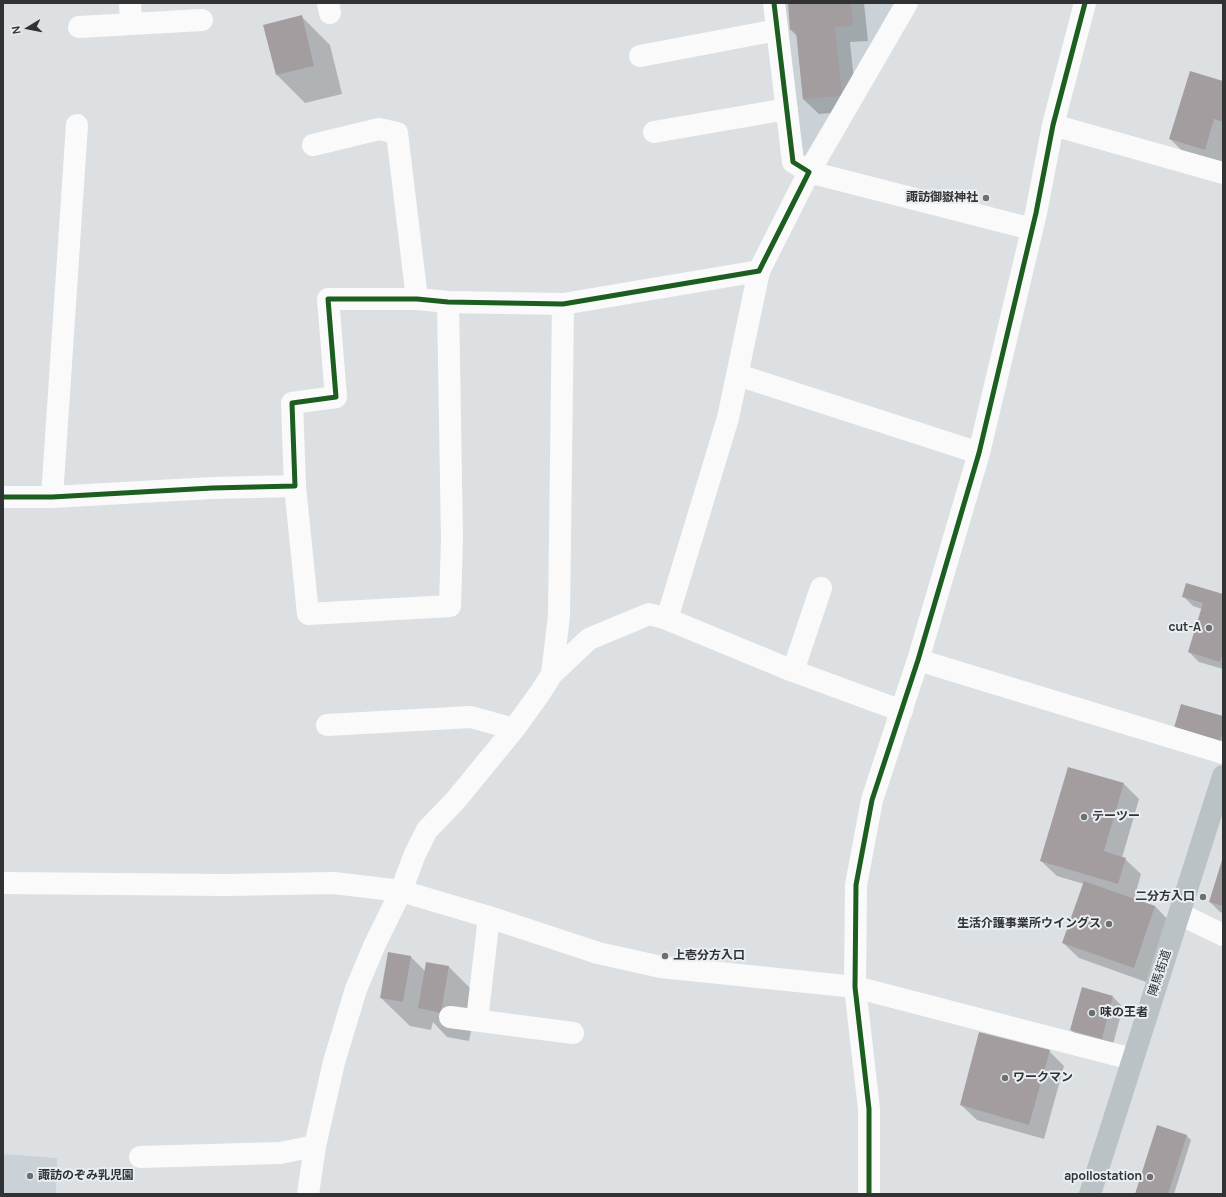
<!DOCTYPE html>
<html>
<head>
<meta charset="utf-8">
<style>
	body { margin:0 }
	#map { position:relative; width:1226px; height:1197px; overflow:hidden; background:#dde0e3; font-family:Manrope,sans-serif }
	canvas { display:block }
	.frame { position:absolute; inset:0; border:4px solid #303234; pointer-events:none }
	.north { position:absolute; left:8px; top:8px; width:40px; height:40px; -webkit-text-stroke:3px #e8eef2; paint-order:stroke; rotate:260deg; font-size:11px; font-weight:700; line-height:16px; text-align:center; color:#303234 }
	.north::after { content:''; display:block; margin:auto; width:14px; height:18px; background:#303234; clip-path:polygon(50% 0,100% 100%,50% 72%,0 100%) }
</style>
</head>
<body>
<div id="map">
<canvas width="1226" height="1197"></canvas>
<div class="frame"></div>
<div class="north">N</div>
</div>
<script>
const g = document.querySelector('canvas').getContext('2d');
g.lineJoin = 'round';
function fillPath(path, color) {
  g.fillStyle = color;
  g.fill(path, 'evenodd');
}
function poly(rows) {
  const path = new Path2D();
  for (const r of rows) {
    path.moveTo(r[0], r[1]);
    for (let i = 2; i < r.length; i += 2) path.lineTo(r[i], r[i + 1]);
  }
  return path;
}
function strokePath(path, color, width, dash) {
  g.strokeStyle = color;
  g.lineWidth = width;
  g.lineCap = dash ? 'butt' : 'round';
  g.setLineDash(dash || []);
  g.stroke(path);
}
function label(font, color, halo, rows, align = 'center') {
  g.font = font + ' Manrope,"Noto Sans JP",sans-serif';
  g.lineWidth = 4;
  g.setLineDash([]);
  g.textBaseline = 'middle';
  g.strokeStyle = halo;
  g.fillStyle = color;
  for (const [text, x, y, turn = 0] of rows) {
    g.save();
    g.translate(x, y);
    g.rotate((+turn || 0) * Math.PI / 180);
    g.textAlign = isNaN(turn) ? turn : align;
    if (halo) g.strokeText(text, 0, 0);
    g.fillText(text, 0, 0);
    g.restore();
  }
}
fillPath(poly([
	[782,3,898,3,804,157,795,102],
	[3,1154,57,1158,56,1194,3,1194]
]), '#cad2d8');
fillPath(poly([
	[789,3,864,3,868,41,850,42,857,111,819,114,803,99,797,36,791,30],
	[301,16,330,45,342,94,305,103,277,75],
	[1223,82,1223,175,1199,167,1170,139],
	[1223,595,1223,669,1199,662,1189,652,1202,609,1193,606,1183,596],
	[1182,705,1223,717,1223,752],
	[1124,784,1139,799,1122,858,1125,859,1141,874,1134,899,1155,906,1170,922,1149,983,1079,958,1063,943,1084,884,1057,876,1041,861],
	[1223,860,1223,913,1220,912,1210,902],
	[389,953,411,957,426,972,427,963,449,967,478,996,469,1041,447,1037,433,1022,431,1030,410,1026,381,998],
	[1113,997,1123,1007,1112,1048,1081,1040,1071,1030],
	[1049,1051,1064,1066,1044,1139,977,1120,961,1105],
	[1186,1135,1191,1140,1174,1194,1137,1194]
]), '#0003');
fillPath(poly([
	[788,3,851,3,853,26,835,27,842,96,803,99,796,31,790,30],
	[302,15,314,66,276,75,263,25],
	[1190,71,1223,81,1223,122,1214,119,1205,150,1169,139],
	[1186,583,1223,594,1223,653,1220,662,1188,652,1203,603,1182,597],
	[1181,704,1223,716,1223,730,1219,744,1173,731],
	[1068,767,1124,783,1104,851,1126,858,1118,884,1040,861],
	[1223,857,1223,906,1209,902],
	[1084,881,1155,906,1134,968,1062,943],
	[388,952,411,956,403,1002,380,998],
	[426,962,449,966,441,1013,418,1008],
	[1082,987,1113,996,1102,1039,1070,1030],
	[979,1032,1050,1050,1029,1125,960,1105],
	[1157,1125,1187,1135,1168,1194,1135,1194]
]), '#a49da0');
strokePath(poly([
	[130,3,131,24],
	[328,3,330,13],
	[907,3,809,172,1032,229],
	[79,27,202,20],
	[640,56,777,30],
	[1053,125,1223,173],
	[654,132,787,109],
	[313,145,379,129,397,133,417,299],
	[738,375,979,453],
	[295,486,308,614,450,606,452,539,448,302],
	[3,497,52,497,212,488,295,486,292,403,336,397,328,299,417,299,448,302,563,304,759,271,809,172,793,162,774,3],
	[52,497,77,125],
	[667,619,728,418,759,271],
	[918,660,1223,753],
	[793,671,821,588],
	[552,674,589,639,649,614,667,619,793,671,902,711],
	[327,725,471,717,514,729],
	[3,883,226,885,334,883,401,891,489,917,598,953,661,967,855,987,1132,1059],
	[1180,914,1223,935],
	[450,1017,573,1033],
	[477,1020,489,917],
	[140,1157,280,1153,315,1146],
	[308,1194,315,1146,334,1062,356,989,375,944,401,891,415,854,427,830,455,801,514,729,540,693,552,674,559,616,563,304],
	[869,1194,869,1109,855,987,856,885,872,800,918,660,979,453,1036,213,1053,125,1085,3]
]), '#fafafb', 22);
strokePath(poly([
	[1090,1194,1223,776]
]), '#bbc2c6', 22);
strokePath(poly([
	[3,497,52,497,212,488,295,486,292,403,336,397,328,299,417,299,448,302,563,304,759,271,809,172,793,162,774,3],
	[869,1194,869,1109,855,987,856,885,872,800,918,660,979,453,1036,213,1053,125,1085,3]
]), '#1b5e20', 5);
for (const [x, y, r, color] of [
	[986,198,4,"#6d6f71"],
	[1209,628,4,"#6d6f71"],
	[1084,817,4,"#6d6f71"],
	[1203,897,4,"#6d6f71"],
	[1109,924,4,"#6d6f71"],
	[665,956,4,"#6d6f71"],
	[1092,1013,4,"#6d6f71"],
	[1005,1078,4,"#6d6f71"],
	[30,1176,4,"#6d6f71"],
	[1150,1177,4,"#6d6f71"]
]) {
  const dot = new Path2D();
  dot.arc(x, y, r, 0, 2 * Math.PI);
  g.fillStyle = color;
  g.fill(dot);
  strokePath(dot, '#e8eef2', 1.5);
}
label('bold 12px', '#303234', '#e8eef2', [
	["諏訪御嶽神社",978,198],
	["cut-A",1201,628],
	["テーツー",1092,817,"left"],
	["二分方入口",1195,897],
	["生活介護事業所ウイングス",1101,924],
	["上壱分方入口",673,956,"left"],
	["味の王者",1100,1013,"left"],
	["ワークマン",1013,1078,"left"],
	["諏訪のぞみ乳児園",38,1176,"left"],
	["apollostation",1142,1177]
], 'right');
label('12px', '#303234', '#e8eef2', [
	["陣馬街道",1160,973,-72]
]);
</script>
</body>
</html>
